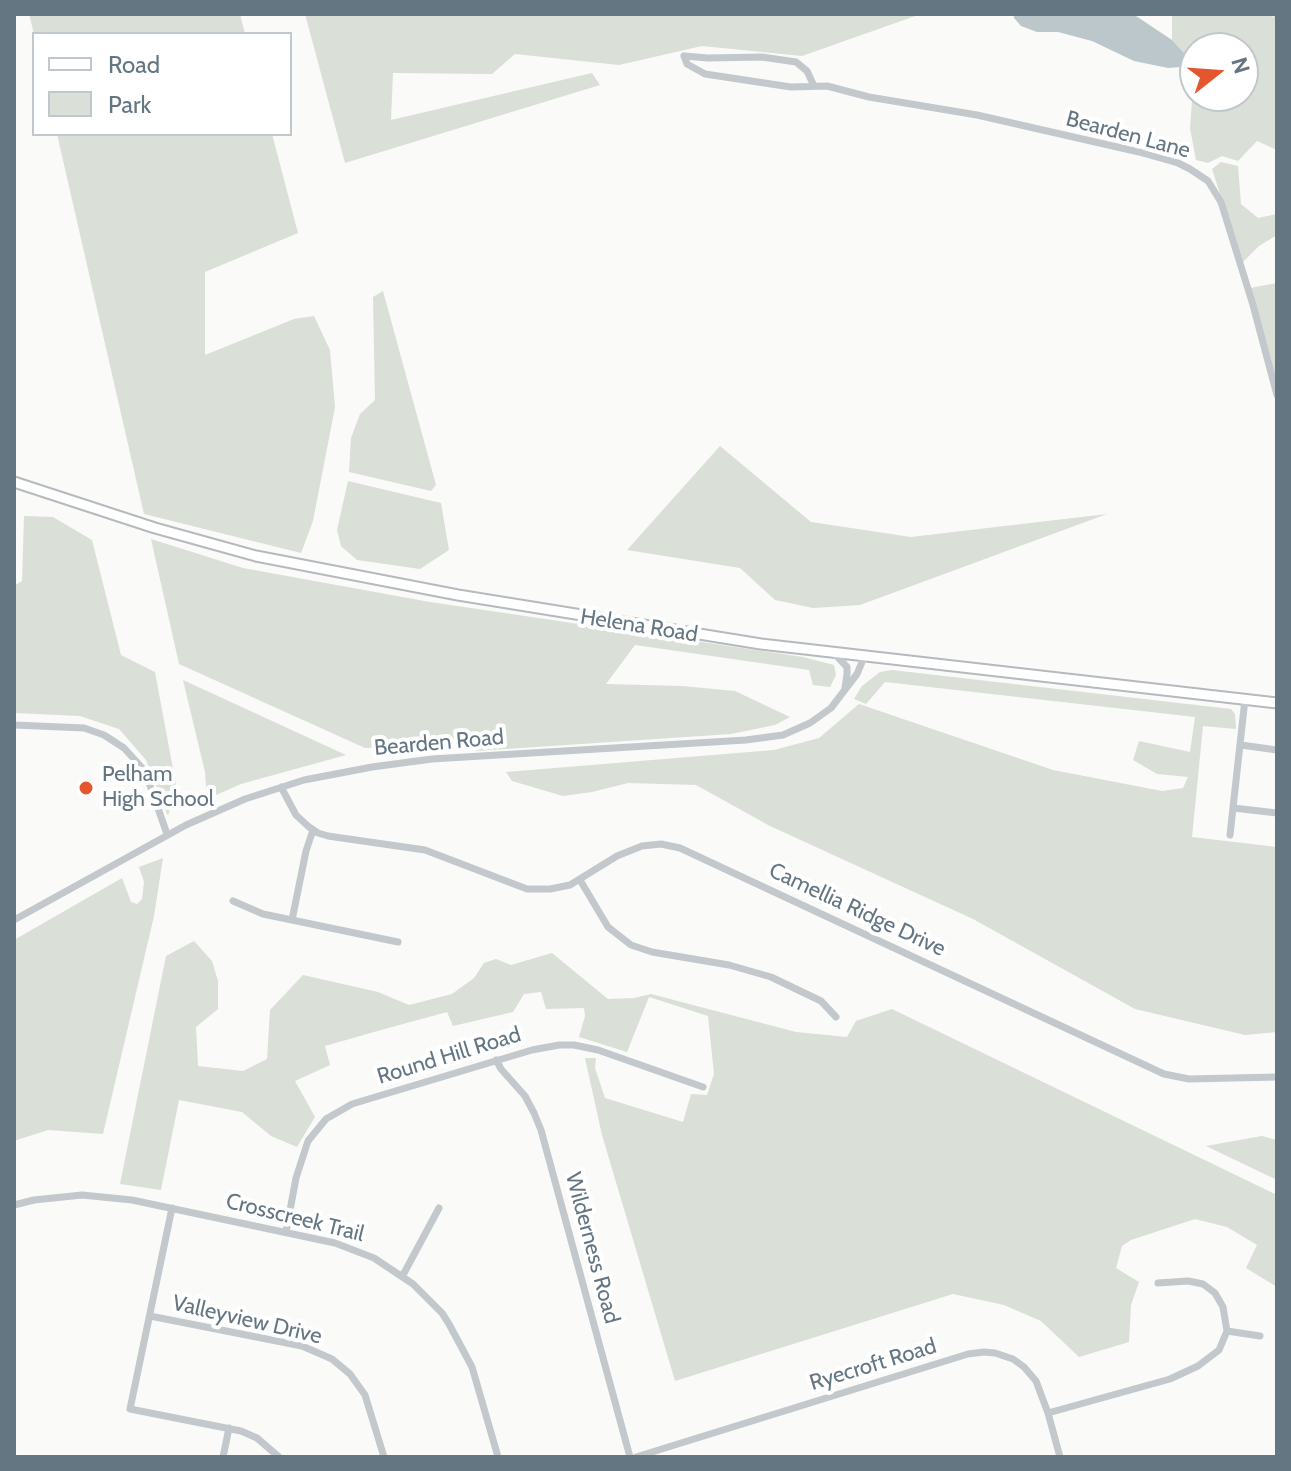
<!DOCTYPE html>
<html>
<head>
<meta charset="utf-8">
<style>
	body { margin:0 }
	#map { position:relative; width:1291px; height:1471px; overflow:hidden; background:#fafaf8; font-family:Cabin,sans-serif }
	canvas { display:block }
	.frame { position:absolute; inset:0; border:16px solid #657683; pointer-events:none }
	.legend { position:absolute; left:32px; top:32px; width:260px; height:104px; box-sizing:border-box; background:#fff; border:2px solid #c1c8cd; margin:0; padding:10px 14px; list-style:none; font-size:24px; color:#657683 }
	.legend li { display:flex; align-items:center; gap:16px; height:40px }
	.legend b { width:40px; border:2px solid #c1c8cd }
	.north { position:absolute; left:1179px; top:32px; width:80px; height:80px; box-sizing:border-box; background:#fff; border:2px solid #c1c8cd; border-radius:50%; rotate:73deg; font-size:22px; font-weight:700; line-height:32px; text-align:center; color:#657683 }
	.north::after { content:''; display:block; margin:auto; width:28px; height:36px; background:#e4572e; clip-path:polygon(50% 0,100% 100%,50% 72%,0 100%) }
</style>
</head>
<body>
<div id="map">
<canvas width="1291" height="1471"></canvas>
<div class="frame"></div>
<ul class="legend">
<li><b style="height:10px;background:#fff"></b>Road</li>
<li><b style="height:22px;background:#dadfd7"></b>Park</li>
</ul>
<div class="north">N</div>
</div>
<script>
const g = document.querySelector('canvas').getContext('2d');
g.lineJoin = 'round';
function fillPath(path, color) {
  g.fillStyle = color;
  g.fill(path, 'evenodd');
}
function poly(rows) {
  const path = new Path2D();
  for (const r of rows) {
    path.moveTo(r[0], r[1]);
    for (let i = 2; i < r.length; i += 2) path.lineTo(r[i], r[i + 1]);
  }
  return path;
}
function strokePath(path, color, width, dash) {
  g.strokeStyle = color;
  g.lineWidth = width;
  g.lineCap = dash ? 'butt' : 'round';
  g.setLineDash(dash || []);
  g.stroke(path);
}
function label(font, color, halo, rows, align = 'center') {
  g.font = font + ' Cabin,sans-serif';
  g.lineWidth = 8;
  g.setLineDash([]);
  g.textBaseline = 'middle';
  g.strokeStyle = halo;
  g.fillStyle = color;
  for (const [text, x, y, turn = 0] of rows) {
    g.save();
    g.translate(x, y);
    g.rotate((+turn || 0) * Math.PI / 180);
    g.textAlign = isNaN(turn) ? turn : align;
    if (halo) g.strokeText(text, 0, 0);
    g.fillText(text, 0, 0);
    g.restore();
  }
}
fillPath(poly([
	[29,14,240,14,245,34,34,34],
	[305,14,921,14,802,56,702,46,619,65,515,54,492,74,393,73,391,120,592,73,600,85,345,163],
	[1267,14,1273,17,1273,14,1277,14,1277,150,1257,141,1238,161,1222,156,1208,163,1196,160,1190,128,1192,101,1181,67,1184,62,1185,54,1172,40,1172,15],
	[1195,48,1243,48,1243,96,1195,96],
	[57,134,272,134,298,233,205,272,205,355,294,319,314,316,330,350,335,407,313,521,301,553,144,514],
	[1221,162,1238,166,1241,204,1258,218,1277,214,1277,235,1259,246,1242,263,1212,169],
	[1277,283,1277,381,1250,288],
	[383,291,436,485,431,491,349,472,351,438,360,414,375,400,373,297],
	[720,446,811,522,911,537,1107,514,860,605,813,608,775,600,740,568,627,550],
	[348,481,441,503,449,550,420,569,357,560,341,546,337,530],
	[24,516,53,517,92,540,121,655,155,672,176,785,168,816,146,760,119,729,80,716,14,713,14,586,22,581],
	[151,539,243,568,430,602,803,657,834,665,836,675,830,687,813,685,809,670,635,645,606,684,682,686,735,691,790,717,775,725,731,734,476,751,466,742,365,748,179,664],
	[892,670,1231,709,1235,714,1236,729,1203,726,1192,837,1277,847,1277,1032,1245,1035,1135,1009,973,919,770,826,696,785,628,783,592,792,563,796,512,781,506,772,774,750,819,738,859,704,1053,770,1162,791,1183,788,1188,777,1157,774,1133,760,1139,741,1190,752,1195,717,885,682,866,704,854,699,862,686,880,672],
	[183,680,346,755,241,784,207,799,205,772],
	[163,858,154,916,103,1134,48,1130,14,1141,14,940,122,878,131,902,137,904,142,899,144,882,139,867],
	[194,941,212,961,218,981,218,1009,196,1027,198,1066,243,1071,267,1059,270,1010,303,975,378,992,409,1005,452,994,474,978,484,963,496,959,511,965,552,953,608,999,634,998,651,994,796,1032,847,1037,856,1021,892,1009,1277,1195,1277,1287,1246,1268,1257,1245,1227,1227,1195,1219,1131,1240,1122,1246,1116,1268,1139,1282,1131,1305,1129,1342,1079,1357,1041,1321,1004,1305,953,1294,675,1381,602,1135,585,1058,596,1058,595,1068,605,1098,683,1122,691,1094,707,1095,714,1074,708,1016,649,997,627,1052,579,1037,585,1016,584,1008,546,1009,541,992,524,994,513,1012,453,1026,447,1012,381,1030,325,1046,330,1065,295,1081,315,1117,297,1147,271,1136,242,1112,179,1100,161,1190,120,1184,166,956],
	[1262,1136,1277,1140,1277,1180,1206,1146]
]), '#dadfd7');
fillPath(poly([
	[1014,14,1133,14,1172,40,1185,54,1184,63,1181,67,1168,68,1134,61,1092,41,1058,32,1037,32,1021,26,1014,18]
]), '#bbc7cb');
const major = poly([
	[14,482,155,528,256,556,458,595,761,644,1277,703]
]);
strokePath(major, '#b5babe', 13);
strokePath(poly([
	[684,56,687,64,705,74,791,87,827,86,869,97,977,115,1139,152,1178,163,1190,169,1208,181,1221,202,1253,305,1277,395],
	[684,56,708,58,762,57,796,62,807,71,814,86],
	[833,652,847,667,847,674,845,688],
	[14,725,84,728,104,735,124,748,145,771,167,834],
	[1241,745,1277,750],
	[281,787,296,815,309,827,318,833,328,836,425,850,527,889,550,889,570,885,617,856,642,846,661,844,680,848,1164,1074,1189,1079,1277,1077],
	[1233,808,1277,813],
	[1230,835,1245,699],
	[580,880,608,927,631,945,652,952,729,965,771,977,821,1001,836,1017],
	[233,901,263,914,398,942],
	[14,920,186,825,245,799,304,780,372,767,432,759,746,740,783,735,810,723,831,708,857,674,862,662,863,655],
	[292,920,306,851,313,830],
	[496,1060,501,1069,525,1096,534,1113,541,1130,630,1457],
	[14,1205,34,1200,82,1195,132,1200,335,1243,374,1258,413,1284,442,1313,449,1324,472,1367,498,1457],
	[172,1208,130,1409,241,1431,257,1438,279,1457],
	[286,1232,296,1178,308,1141,326,1119,352,1104,532,1050,559,1045,574,1045,598,1050,703,1087],
	[403,1275,439,1208],
	[150,1316,302,1346,332,1359,350,1374,365,1395,384,1457],
	[1227,1331,1260,1336],
	[1048,1413,1170,1379,1198,1366,1219,1350,1227,1331,1223,1307,1215,1293,1203,1284,1188,1281,1158,1283],
	[223,1457,229,1428],
	[636,1457,968,1354,984,1352,995,1353,1013,1359,1024,1367,1036,1381,1048,1413,1060,1457]
]), '#c3c8cc', 7);
strokePath(major, '#fff', 9);
for (const [x, y, r, color] of [
	[86,788,8,"#e4572e"]
]) {
  const dot = new Path2D();
  dot.arc(x, y, r, 0, 2 * Math.PI);
  g.fillStyle = color;
  g.fill(dot);
  strokePath(dot, '#fff', 3);
}
label('22px', '#657683', '#fff', [
	["Bearden Lane",1128,135,15],
	["Helena Road",639,626,9],
	["Bearden Road",439,743,-5],
	["Camellia Ridge Drive",857,910,25],
	["Round Hill Road",449,1056,-17],
	["Crosscreek Trail",295,1218,14],
	["Wilderness Road",592,1248,75],
	["Valleyview Drive",247,1320,13],
	["Ryecroft Road",873,1365,-17]
]);
label('22px', '#657683', '#fff', [
	["Pelham",102,775],
	["High School",102,800]
], 'left');
</script>
</body>
</html>
